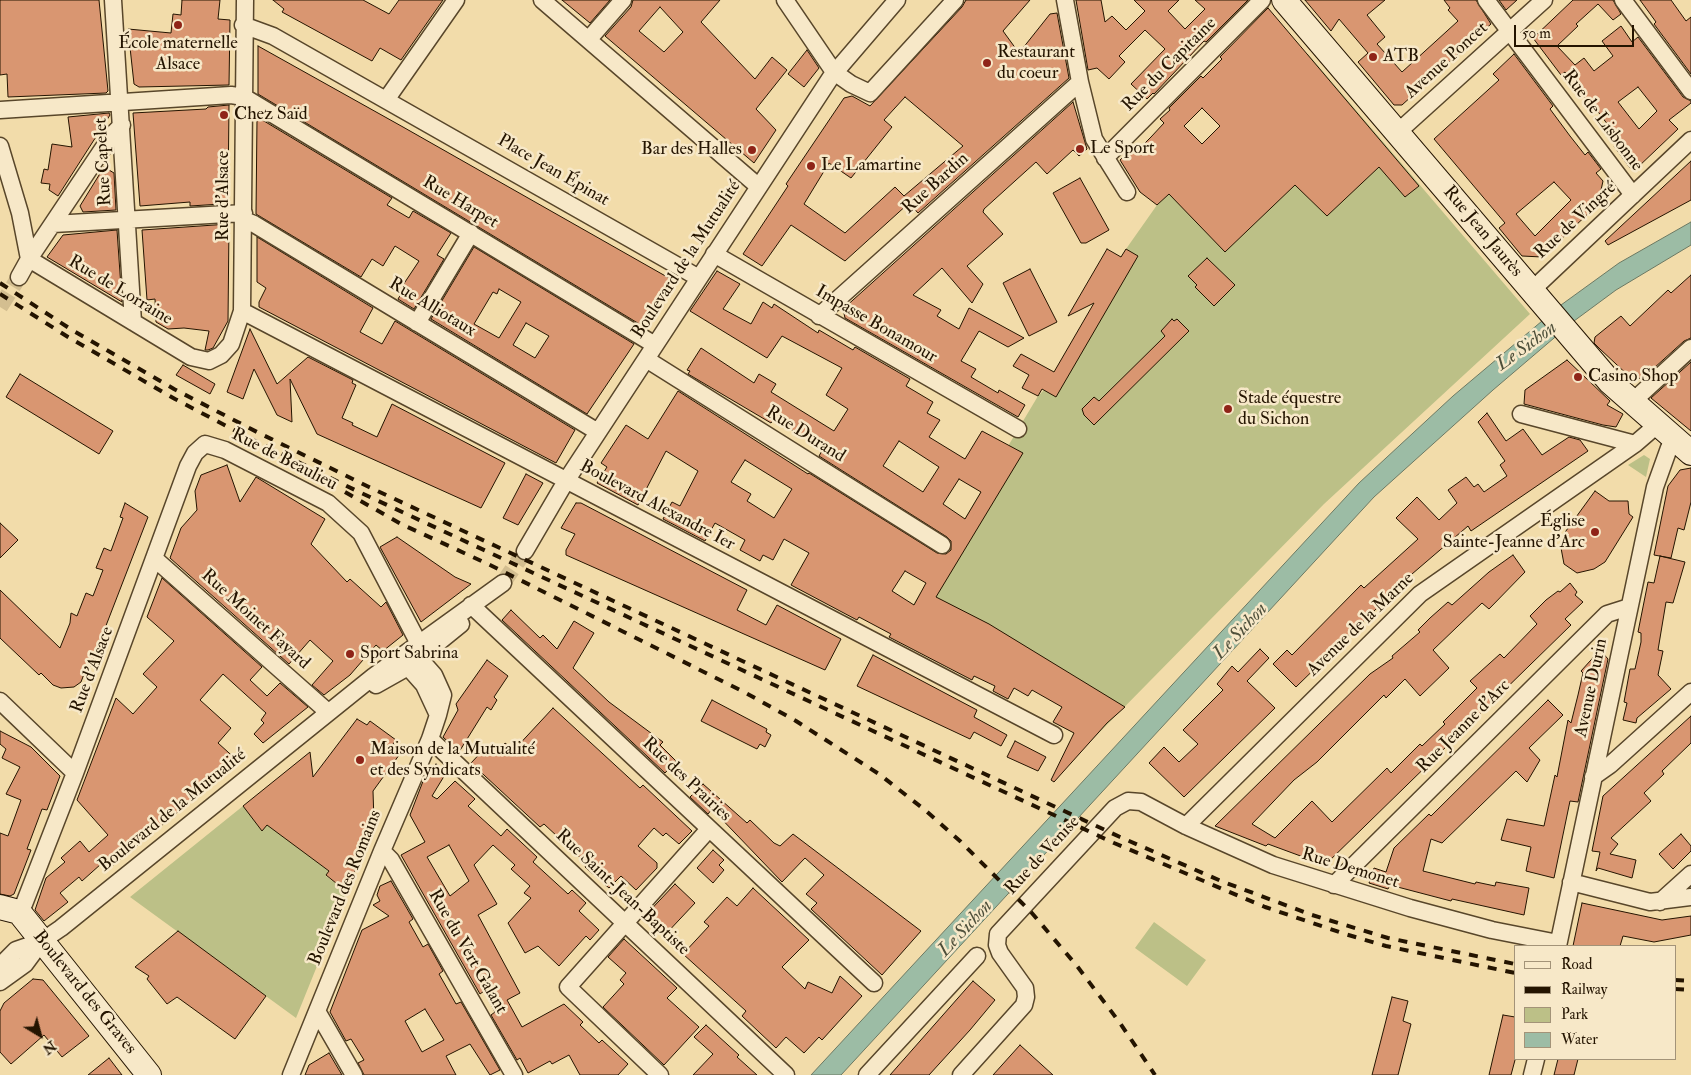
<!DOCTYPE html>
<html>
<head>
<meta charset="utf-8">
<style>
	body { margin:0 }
	#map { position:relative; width:1691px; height:1075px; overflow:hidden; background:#f2dcaa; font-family:"IM FELL Double Pica",serif }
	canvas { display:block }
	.legend { position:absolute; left:1514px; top:945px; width:162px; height:115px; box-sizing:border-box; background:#f7e8c8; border:1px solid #a39378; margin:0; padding:6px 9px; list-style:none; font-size:15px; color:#241400 }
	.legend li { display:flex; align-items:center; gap:10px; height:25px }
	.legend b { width:25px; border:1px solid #a39378 }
	.north { position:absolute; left:15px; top:1010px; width:50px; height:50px; -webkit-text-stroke:4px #f7e8c8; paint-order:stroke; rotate:143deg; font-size:14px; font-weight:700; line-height:20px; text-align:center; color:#241400 }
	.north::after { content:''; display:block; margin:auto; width:18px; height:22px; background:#241400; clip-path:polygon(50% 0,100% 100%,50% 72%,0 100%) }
	.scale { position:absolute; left:1514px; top:25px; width:120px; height:22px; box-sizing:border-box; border:2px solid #241400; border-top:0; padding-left:6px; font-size:15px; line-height:18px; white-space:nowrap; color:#241400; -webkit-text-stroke:4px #f7e8c8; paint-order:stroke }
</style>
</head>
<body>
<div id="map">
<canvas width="1691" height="1075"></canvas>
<ul class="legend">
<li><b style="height:6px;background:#f7e8c8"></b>Road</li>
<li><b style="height:6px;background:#241400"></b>Railway</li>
<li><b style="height:14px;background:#bcc087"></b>Park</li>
<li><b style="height:14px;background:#9cbca5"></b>Water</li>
</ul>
<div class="north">N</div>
<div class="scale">50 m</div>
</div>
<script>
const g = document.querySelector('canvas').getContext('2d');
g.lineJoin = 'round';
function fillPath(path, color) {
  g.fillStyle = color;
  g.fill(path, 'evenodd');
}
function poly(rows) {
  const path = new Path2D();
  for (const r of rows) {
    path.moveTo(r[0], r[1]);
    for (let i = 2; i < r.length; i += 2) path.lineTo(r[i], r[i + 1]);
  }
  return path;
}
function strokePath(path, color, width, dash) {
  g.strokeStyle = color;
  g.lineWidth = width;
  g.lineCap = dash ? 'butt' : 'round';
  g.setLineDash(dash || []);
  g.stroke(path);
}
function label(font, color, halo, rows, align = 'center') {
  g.font = font + ' "IM FELL Double Pica",serif';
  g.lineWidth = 5;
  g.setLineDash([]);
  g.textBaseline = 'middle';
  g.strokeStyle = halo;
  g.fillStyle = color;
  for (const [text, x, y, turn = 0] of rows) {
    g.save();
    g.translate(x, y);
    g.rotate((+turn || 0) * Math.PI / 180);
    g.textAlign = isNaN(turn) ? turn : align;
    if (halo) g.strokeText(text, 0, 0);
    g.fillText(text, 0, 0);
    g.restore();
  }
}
fillPath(poly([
	[1308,54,1530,314,1324,504,1090,742,1053,722,1079,679,1066,671,913,605,1038,396,1044,390,1126,249,1157,205,1238,128],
	[1644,455,1650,459,1646,477,1628,465],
	[243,806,329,871,326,876,347,892,296,1018,130,897],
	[1154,922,1206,960,1187,986,1135,948]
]), '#bcc087');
const water = poly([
	[1691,222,1691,245,1616,290,1574,321,1493,390,1374,497,841,1075,811,1075,1359,483,1453,396,1561,305,1619,263,1691,222]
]);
fillPath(water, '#9cbca5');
strokePath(water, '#6c7963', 1);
const building = poly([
	[0,0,99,0,108,91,106,93,8,97,7,74,0,75,0,0],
	[182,0,220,0,218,19,230,20,229,85,139,87,134,84,128,29,171,33,173,14,181,15,182,0],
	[273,0,363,0,389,14,399,0,443,0,401,60,380,48,372,61,282,12,284,9,273,0],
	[562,0,610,0,590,23,562,0],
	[633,0,720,0,701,22,755,79,772,57,787,70,756,109,776,130,754,163,605,36,631,7,633,0],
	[660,7,683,32,664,52,639,31,660,7],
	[966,0,1030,0,1003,31,1019,53,1050,14,1057,13,1069,78,918,213,909,203,845,261,791,225,762,266,743,254,788,186,786,184,844,98,852,96,870,106,962,7,966,0],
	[905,97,963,146,904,196,895,187,845,233,804,204,829,163,851,178,892,127,884,120,905,97],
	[1076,0,1101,0,1105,22,1112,16,1126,30,1145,11,1134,0,1179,0,1168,11,1185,29,1205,9,1195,0,1248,0,1206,42,1204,41,1154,94,1153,93,1147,99,1131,84,1165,49,1145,30,1119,56,1125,62,1109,79,1097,68,1088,70,1076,0],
	[1305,0,1385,0,1367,15,1385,37,1377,44,1402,72,1458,21,1448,10,1450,8,1444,0,1476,0,1491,24,1402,105,1394,105,1358,62,1368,53,1339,19,1331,31,1305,0],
	[1499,0,1517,0,1506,10,1499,0],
	[1573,0,1613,0,1621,14,1613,20,1598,4,1576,24,1578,26,1557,46,1575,65,1584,58,1594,71,1613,56,1602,41,1621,26,1632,42,1638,37,1683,97,1691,101,1691,103,1669,120,1678,129,1637,168,1630,168,1614,146,1620,141,1593,105,1592,107,1565,72,1561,75,1533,38,1573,0],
	[1638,87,1657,111,1639,129,1618,102,1638,87],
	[1640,0,1671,0,1686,21,1691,17,1691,74,1654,24,1656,22,1640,0],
	[1268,8,1419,186,1405,197,1379,167,1327,216,1295,185,1225,252,1169,194,1157,205,1140,192,1120,160,1137,143,1141,147,1151,137,1164,123,1160,119,1170,110,1169,108,1201,76,1203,78,1222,59,1220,57,1268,8],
	[1202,108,1220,126,1202,144,1184,126,1202,108],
	[258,46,403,127,676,282,648,324,641,325,258,94,258,46],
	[807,50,819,68,804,87,788,74,807,50],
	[1514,54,1553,106,1550,109,1570,136,1585,155,1588,152,1601,169,1596,173,1603,181,1601,190,1607,196,1542,257,1522,256,1499,228,1505,223,1434,139,1499,80,1493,74,1514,54],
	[1554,182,1571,200,1535,236,1516,214,1554,182],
	[1073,102,1087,149,1079,156,1073,150,1047,174,1036,162,984,209,983,212,1003,234,967,266,983,284,972,303,942,268,913,295,941,310,937,316,959,329,969,308,1024,338,1008,347,979,331,961,361,976,369,971,377,998,393,999,390,1025,405,1018,417,845,318,843,309,1073,102],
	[229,105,228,197,221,204,190,206,190,202,140,206,133,113,206,109,208,107,229,105],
	[109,113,110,115,58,196,49,190,50,184,41,183,44,169,48,170,52,144,72,147,68,117,109,113],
	[259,118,392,198,387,205,409,218,413,211,451,233,437,255,444,259,414,309,398,299,404,289,401,288,419,261,395,246,383,266,372,259,361,277,256,214,257,119,259,118],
	[1691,161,1691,200,1608,245,1605,241,1691,161],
	[104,167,114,173,116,210,83,212,80,206,104,167],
	[1080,178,1109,230,1086,243,1081,243,1053,193,1080,178],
	[229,224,228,321,213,348,208,350,205,350,209,331,184,328,168,329,156,322,155,299,147,300,142,230,229,224],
	[117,230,122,302,47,257,63,235,117,230],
	[257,237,373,308,360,332,382,344,395,321,575,430,556,463,259,307,259,302,266,288,257,282,257,237],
	[474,247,634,344,587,414,431,319,474,247],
	[499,289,521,302,499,338,474,324,493,292,497,294,499,289],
	[526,323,549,336,535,358,513,345,526,323],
	[1107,249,1121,257,1126,249,1138,256,1056,397,1042,389,1038,396,1022,388,1029,375,1013,366,1021,354,1054,372,1094,303,1068,316,1107,249],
	[1207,258,1235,285,1214,306,1195,287,1197,285,1188,276,1207,258],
	[1030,269,1057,322,1029,336,1003,283,1030,269],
	[717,271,740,284,723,309,751,324,763,302,772,308,774,304,818,333,819,330,853,350,855,347,910,379,906,386,933,402,927,413,940,420,929,437,965,459,982,431,1023,453,936,597,989,624,1125,707,1107,723,1054,782,1051,780,1074,733,1053,722,1062,707,1032,690,1028,696,1014,688,1008,699,993,691,995,686,974,676,972,680,889,637,891,634,859,617,857,620,791,585,809,553,784,539,773,560,763,555,760,561,740,550,745,540,715,523,705,541,663,519,672,502,680,506,698,471,666,451,638,505,597,483,607,467,601,463,626,425,648,439,678,391,808,474,809,473,937,553,946,554,951,550,951,541,947,537,819,456,823,449,774,419,771,423,688,374,690,371,687,370,701,348,754,383,759,374,776,384,771,392,834,431,848,409,826,395,842,368,782,336,767,358,690,311,717,271],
	[899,441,939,467,923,492,883,466,899,441],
	[745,460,792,489,774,518,747,501,751,494,731,482,745,460],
	[959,479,981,492,965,519,943,504,959,479],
	[905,571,926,583,914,605,892,591,905,571],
	[1691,275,1691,338,1684,341,1643,378,1632,379,1600,349,1594,343,1595,337,1621,316,1630,326,1668,290,1671,293,1691,275],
	[1172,319,1174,321,1177,319,1189,331,1094,425,1084,415,1082,409,1094,397,1099,401,1165,336,1161,331,1172,319],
	[250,329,277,384,308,357,353,380,352,383,356,385,342,418,353,423,352,425,377,437,392,404,505,463,481,508,317,434,290,379,292,422,277,415,254,369,243,399,227,392,250,329],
	[1567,360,1610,401,1607,405,1623,414,1616,427,1603,425,1524,404,1525,390,1567,360],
	[1691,362,1691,431,1651,398,1691,362],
	[183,365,215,384,210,394,176,375,183,365],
	[20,374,113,431,99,454,6,397,20,374],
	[1487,413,1506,441,1523,429,1542,455,1569,437,1580,440,1588,451,1471,531,1468,526,1412,574,1296,687,1273,664,1287,650,1292,655,1361,585,1364,588,1418,539,1396,518,1417,497,1439,520,1457,503,1448,490,1466,477,1474,487,1478,484,1484,492,1507,476,1500,465,1505,461,1478,422,1487,413],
	[227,465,240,502,256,477,325,519,311,544,347,582,350,579,381,607,386,602,403,635,383,651,376,645,350,675,324,695,312,685,333,661,310,640,289,664,170,558,181,528,197,510,195,491,201,475,227,465],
	[1691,468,1691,502,1684,530,1678,528,1671,558,1654,555,1668,486,1680,470,1691,468],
	[526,474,543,483,518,525,503,518,526,474],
	[1595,491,1609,501,1628,501,1629,514,1633,517,1605,562,1594,569,1577,573,1564,564,1561,548,1564,544,1563,535,1595,491],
	[125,503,148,517,90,667,87,666,81,682,74,687,61,688,53,685,41,673,39,675,0,638,0,590,60,648,70,623,71,613,77,616,86,593,93,596,103,570,96,568,104,548,111,551,123,518,120,517,125,503],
	[576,503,581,503,747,590,737,610,766,625,777,605,841,639,825,670,566,555,566,550,575,534,561,528,576,503],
	[0,523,18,540,0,558,0,523],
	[397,537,455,577,471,584,421,622,380,547,397,537],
	[1513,555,1525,572,1489,609,1482,603,1433,650,1449,668,1420,696,1405,679,1386,698,1384,695,1317,762,1294,780,1252,824,1275,838,1312,801,1332,822,1387,768,1391,773,1420,744,1422,746,1445,724,1443,722,1477,688,1470,681,1500,654,1504,658,1537,624,1530,616,1546,600,1558,591,1560,592,1570,583,1577,592,1575,595,1583,602,1565,619,1571,625,1325,865,1268,844,1266,846,1215,826,1370,674,1393,658,1392,656,1420,632,1418,630,1430,618,1448,602,1452,605,1489,572,1513,555],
	[1660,556,1685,562,1673,603,1666,602,1658,650,1663,651,1658,675,1671,689,1637,718,1636,723,1623,720,1627,703,1624,702,1630,669,1635,669,1641,642,1641,633,1638,632,1648,582,1654,583,1660,556],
	[162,578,262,667,250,680,267,696,280,683,308,707,263,743,254,734,264,723,261,720,266,713,223,674,200,700,231,728,218,743,239,762,106,871,101,864,82,881,79,877,60,893,68,902,44,921,35,910,46,878,65,862,61,858,80,841,89,852,108,835,77,800,116,698,133,714,157,687,143,674,174,641,147,617,162,578],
	[511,610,540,638,543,635,557,649,574,621,594,633,573,668,609,702,663,742,660,745,676,761,665,773,502,620,511,610],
	[1260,649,1269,658,1247,681,1275,708,1184,797,1149,763,1164,747,1179,762,1198,744,1183,730,1223,690,1217,684,1232,666,1238,672,1260,649],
	[1600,650,1608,659,1578,802,1570,801,1554,878,1526,871,1531,847,1501,840,1507,819,1544,826,1555,775,1557,777,1568,720,1571,723,1578,695,1583,673,1581,671,1600,650],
	[873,655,977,710,974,717,1007,735,1001,746,974,732,970,739,857,686,873,655],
	[487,660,508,676,494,697,497,700,491,710,487,707,459,752,443,737,458,710,456,704,487,660],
	[712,700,767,729,766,732,771,735,765,747,760,744,757,749,701,721,712,700],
	[1548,700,1563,715,1529,748,1540,760,1527,782,1516,771,1442,843,1431,839,1423,871,1475,884,1476,882,1495,886,1496,882,1529,888,1524,915,1452,899,1451,901,1390,885,1388,889,1369,883,1374,868,1386,872,1394,848,1429,814,1431,816,1548,700],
	[553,708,640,788,643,785,692,831,679,844,666,833,663,836,654,828,638,846,657,863,657,868,636,890,621,876,609,888,585,867,587,864,544,824,540,827,471,763,487,746,498,751,505,743,514,750,553,708],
	[1691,716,1691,743,1662,771,1664,774,1644,793,1651,801,1611,838,1618,844,1610,854,1636,860,1632,878,1598,868,1596,871,1600,852,1592,851,1603,796,1691,716],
	[357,719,367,725,370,721,396,740,393,744,402,751,373,791,374,822,347,892,326,875,329,871,267,825,262,831,243,806,310,752,313,777,357,719],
	[0,731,31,747,60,776,47,810,42,809,27,849,31,850,14,894,10,896,0,894,0,833,8,836,21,800,6,794,20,767,2,758,6,749,0,744,0,731],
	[1015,741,1046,757,1038,771,1007,757,1015,741],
	[436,764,446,773,432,796,437,799,455,781,475,799,468,806,501,836,507,829,537,857,533,862,568,894,572,890,586,903,579,911,599,930,590,940,586,936,559,966,538,946,525,953,508,923,531,898,524,893,530,886,511,869,515,865,493,845,474,865,497,904,478,915,520,993,507,1000,522,1027,564,1004,583,1022,580,1025,599,1043,602,1040,628,1064,618,1075,580,1075,569,1055,552,1064,550,1061,528,1073,520,1058,517,1060,491,1015,495,1012,484,991,480,994,401,855,425,842,410,815,425,776,436,764],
	[449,845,469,881,450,896,427,857,449,845],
	[703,784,747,823,750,820,774,843,780,846,793,834,921,931,882,975,811,909,817,903,806,894,824,875,805,858,782,882,712,809,708,814,690,797,703,784],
	[1681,834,1691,846,1691,851,1673,869,1659,854,1681,834],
	[713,850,724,860,719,865,724,870,713,883,697,868,713,850],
	[391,881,413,919,409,922,423,947,428,944,443,971,439,974,456,1004,461,1002,500,1070,490,1075,470,1044,446,1056,456,1075,364,1075,358,1063,364,1060,351,1039,346,1041,330,1012,362,930,389,916,373,905,380,901,377,895,380,886,391,881],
	[425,1009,444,1040,422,1052,405,1021,425,1009],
	[675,884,695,903,664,936,643,918,675,884],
	[753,888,809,940,782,967,805,989,808,982,832,993,840,976,862,996,822,1040,819,1037,804,1053,786,1037,776,1048,742,1016,746,1011,683,954,709,926,704,922,727,897,737,906,753,888],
	[1582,903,1662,920,1691,916,1691,935,1654,942,1623,936,1620,946,1573,946,1582,903],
	[178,931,266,996,235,1039,177,997,167,1004,147,979,149,976,135,967,178,931],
	[624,939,677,988,667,998,699,1027,664,1065,603,1007,624,984,620,980,626,973,608,957,624,939],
	[33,979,43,980,89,1036,62,1057,44,1035,11,1064,0,1052,0,1011,4,1003,33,979],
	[973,981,995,1000,970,1030,929,1075,890,1075,973,981],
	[1392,997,1408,1001,1403,1021,1411,1024,1398,1075,1372,1075,1392,997],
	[1503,1015,1515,1017,1515,1060,1511,1075,1489,1075,1503,1015],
	[706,1025,739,1055,737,1057,757,1075,693,1075,713,1054,694,1037,706,1025],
	[1020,1045,1053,1075,993,1075,1020,1045],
	[329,1053,342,1075,305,1075,309,1065,329,1053],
	[109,1058,122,1075,88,1075,109,1058],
	[1558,1059,1578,1059,1574,1075,1554,1075,1558,1059]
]);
fillPath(building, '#d99671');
strokePath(building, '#241400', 1);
strokePath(poly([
	[0,307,19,277],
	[503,583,525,551]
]), '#d3be90', 16, [16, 8]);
const street = poly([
	[113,0,133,322],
	[542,0,759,187],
	[785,0,834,72,851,84,870,93,955,0],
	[1065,0,1080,82,1094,139,1127,192],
	[1486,0,1633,195],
	[1623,0,1691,91],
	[243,25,273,36,699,278],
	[589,39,623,0],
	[386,100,456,0],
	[0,110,231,95,244,97,655,345],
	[122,125,112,135,29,259,191,357,209,361,221,355,231,344,242,311,245,0],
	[1398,132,1544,0],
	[0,146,20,213,29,259,19,277],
	[1105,158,1262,0],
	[244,220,254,224,598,432],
	[53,224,244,213],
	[714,254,1018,429],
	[1532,290,1691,140],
	[242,311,1054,735],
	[819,316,1080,82],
	[417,323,471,233],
	[646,359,942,545],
	[1632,402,1691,348],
	[1521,414,1635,444],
	[525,551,566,481,831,77,897,0],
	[155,559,328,712],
	[471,605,874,983],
	[412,658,408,667,424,685,438,715],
	[376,685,408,667,461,624],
	[0,701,75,773],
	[430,739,786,1075],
	[1593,777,1610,765,1691,692],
	[1186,826,1420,594,1635,444,1657,425],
	[382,851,391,860,514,1075],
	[1571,882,1650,902,1691,897],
	[1334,885,1607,614,1629,607],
	[1660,902,1691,874],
	[19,912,24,904,75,773,188,466,195,453,205,444,225,450,328,503,361,533,418,642,419,658],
	[1558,946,1655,487,1669,448,1675,441],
	[0,966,16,950,42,941,61,928,374,676,503,583],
	[0,982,25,964,42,941],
	[317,1011,354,1075],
	[291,1075,382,851,430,739,438,715,443,695,434,675,419,658],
	[660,1075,568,987,709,829],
	[867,1075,977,956],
	[961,1075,1024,1005,1026,997,1025,988,1000,953,997,945,998,934,1115,808,1128,801,1141,802,1186,826,1273,865,1410,908,1492,930,1558,943],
	[1532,1075,1536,1059]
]);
const secondary = poly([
	[1284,0,1610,382,1691,453],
	[0,907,19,912,149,1075]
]);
strokePath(street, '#58462a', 19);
strokePath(secondary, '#241400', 26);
strokePath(street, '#f7e8c8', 16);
strokePath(secondary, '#f7e8c8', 24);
strokePath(poly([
	[0,283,72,330,174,389,257,432,369,487,1120,837,1221,881,1312,915,1388,938,1515,964],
	[0,294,68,337,175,399,253,440,357,491,1114,843,1265,907,1345,934,1386,946,1515,973],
	[345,492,401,524,488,564,746,693,796,721,879,774,925,810,960,841,1031,912,1077,966,1120,1023,1155,1075],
	[1675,980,1691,981],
	[1675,989,1691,990]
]), '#241400', 4, [9, 9]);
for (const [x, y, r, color] of [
	[178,25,5,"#8f2418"],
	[1373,57,5,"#8f2418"],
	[987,63,5,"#8f2418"],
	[224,115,5,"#8f2418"],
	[1080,149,5,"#8f2418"],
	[752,150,5,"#8f2418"],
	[811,166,5,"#8f2418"],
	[1578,377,5,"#8f2418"],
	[1228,409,5,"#8f2418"],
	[1595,532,5,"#8f2418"],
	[350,654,5,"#8f2418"],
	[360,760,5,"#8f2418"]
]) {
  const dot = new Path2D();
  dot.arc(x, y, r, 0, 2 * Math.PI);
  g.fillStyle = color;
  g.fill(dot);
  strokePath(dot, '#f7e8c8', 2);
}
label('18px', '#241400', '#f7e8c8', [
	["École maternelle",178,44,"center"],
	["Alsace",178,65,"center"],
	["Restaurant",997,53],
	["du coeur",997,74],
	["ATB",1383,57],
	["Chez Saïd",234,115],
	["Le Sport",1090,149],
	["Bar des Halles",742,150,"right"],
	["Le Lamartine",821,166],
	["Casino Shop",1588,377],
	["Stade équestre",1238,399],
	["du Sichon",1238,420],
	["Église",1585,522,"right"],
	["Sainte-Jeanne d'Arc",1585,543,"right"],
	["Sport Sabrina",360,654],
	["Maison de la Mutualité",370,750],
	["et des Syndicats",370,771]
], 'left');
label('18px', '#241400', '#f7e8c8', [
	["Avenue Poncet",1447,61,-42],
	["Rue du Capitaine",1170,65,-45],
	["Rue de Lisbonne",1602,121,53],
	["Rue Capelet",104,162,-93],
	["Place Jean Épinat",553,171,30],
	["Rue Bardin",936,184,-42],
	["Rue d'Alsace",224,196,-90],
	["Rue Harpet",460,203,31],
	["Rue de Vingré",1576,221,-43],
	["Rue Jean Jaurès",1482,232,50],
	["Boulevard de la Mutualité",687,260,-57],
	["Rue de Lorraine",120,291,31],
	["Rue Alliotaux",432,308,31],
	["Impasse Bonamour",876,325,30],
	["Rue Durand",805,435,32],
	["Rue de Beaulieu",284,460,27],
	["Boulevard Alexandre Ier",657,506,28],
	["Rue Moinet Fayard",255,620,42],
	["Avenue de la Marne",1361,625,-44],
	["Rue d'Alsace",93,670,-69],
	["Avenue Durin",1592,688,-78],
	["Rue Jeanne d'Arc",1464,727,-45],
	["Rue des Prairies",686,780,43],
	["Boulevard de la Mutualité",173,811,-39],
	["Rue de Venise",1043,856,-47],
	["Rue Demonet",1350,869,17],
	["Boulevard des Romains",346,888,-68],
	["Rue Saint-Jean-Baptiste",622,893,43],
	["Rue du Vert Galant",467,952,60],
	["Boulevard des Graves",84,993,51]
]);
label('italic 19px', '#4e4f3a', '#f7e8c8', [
	["Le Sichon",1527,347,-36],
	["Le Sichon",1241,632,-47],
	["Le Sichon",966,929,-47]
]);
</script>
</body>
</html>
